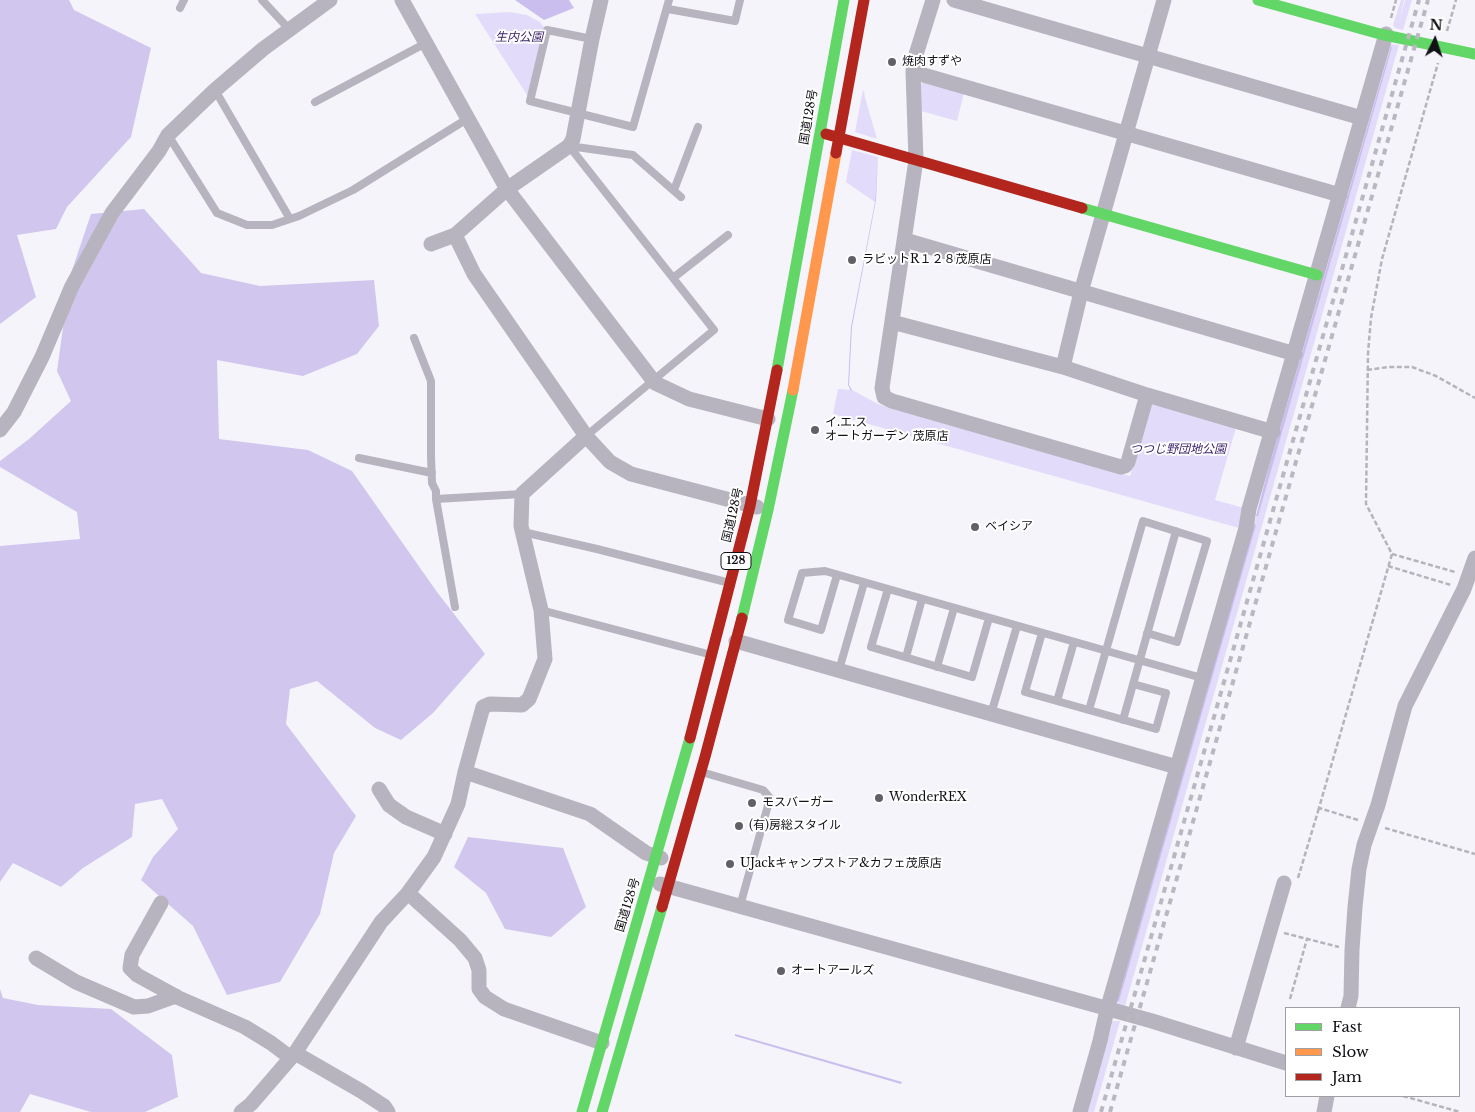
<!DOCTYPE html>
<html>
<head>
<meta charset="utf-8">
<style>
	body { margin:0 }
	#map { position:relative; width:1475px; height:1112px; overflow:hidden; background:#f5f4fb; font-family:"Libre Baskerville",serif }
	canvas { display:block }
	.legend { position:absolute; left:1285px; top:1007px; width:175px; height:90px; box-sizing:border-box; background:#fff; border:1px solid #a09fa2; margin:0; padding:6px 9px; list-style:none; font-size:15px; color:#121016 }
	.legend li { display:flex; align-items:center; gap:10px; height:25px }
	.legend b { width:25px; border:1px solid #a09fa2 }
	.north { position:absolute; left:1410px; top:15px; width:50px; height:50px; -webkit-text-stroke:4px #fff; paint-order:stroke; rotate:4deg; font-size:14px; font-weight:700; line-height:20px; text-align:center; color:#121016 }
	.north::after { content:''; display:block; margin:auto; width:18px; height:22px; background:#121016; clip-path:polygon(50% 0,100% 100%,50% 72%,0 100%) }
</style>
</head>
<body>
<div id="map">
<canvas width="1475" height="1112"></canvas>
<ul class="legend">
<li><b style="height:6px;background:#63d668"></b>Fast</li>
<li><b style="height:6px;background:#ff974d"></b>Slow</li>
<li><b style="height:6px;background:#b3261e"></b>Jam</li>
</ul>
<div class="north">N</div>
</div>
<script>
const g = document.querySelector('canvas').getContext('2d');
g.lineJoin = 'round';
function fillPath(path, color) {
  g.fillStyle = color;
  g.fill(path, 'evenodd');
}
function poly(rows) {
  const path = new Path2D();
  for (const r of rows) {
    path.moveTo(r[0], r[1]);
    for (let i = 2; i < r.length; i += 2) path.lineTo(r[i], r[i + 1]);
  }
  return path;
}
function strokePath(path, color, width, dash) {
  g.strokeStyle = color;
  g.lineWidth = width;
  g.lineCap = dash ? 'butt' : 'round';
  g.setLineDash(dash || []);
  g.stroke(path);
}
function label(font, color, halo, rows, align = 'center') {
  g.font = font + ' "Libre Baskerville","Noto Sans JP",serif';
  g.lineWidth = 4;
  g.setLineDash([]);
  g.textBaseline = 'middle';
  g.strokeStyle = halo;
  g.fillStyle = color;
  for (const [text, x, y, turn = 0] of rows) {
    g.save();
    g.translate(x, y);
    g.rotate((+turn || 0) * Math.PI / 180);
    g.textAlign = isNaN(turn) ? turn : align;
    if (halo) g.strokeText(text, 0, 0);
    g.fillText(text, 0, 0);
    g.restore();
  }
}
fillPath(poly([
	[1401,0,1404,0,1399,24,1405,0,1412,0,1403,30,1395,28,1393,25],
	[510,12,527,15,540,22,546,30,529,98,475,14],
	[1390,44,1399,45,1125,1006,1117,1003,1117,1001,1119,1000],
	[924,82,964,93,957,121,921,111,920,85],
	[863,90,865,93,864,94,877,139,855,132],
	[852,150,878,157,875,202,846,182],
	[838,389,852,390,878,404,1130,476,1150,406,1153,404,1236,428,1215,500,1244,508,1239,528,833,414],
	[1111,1021,1120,1021,1094,1112,1087,1112,1112,1025,1110,1024]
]), '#e2dbfa');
fillPath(poly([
	[0,0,69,0,74,10,151,48,131,137,67,207,56,229,17,235,36,297,0,324],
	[144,209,201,273,260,286,374,280,379,326,357,354,303,376,217,360,219,439,308,450,352,471,437,592,485,654,433,713,401,740,375,728,317,681,290,689,286,724,356,816,334,853,320,914,280,982,227,995,193,926,141,880,153,857,178,829,162,799,135,804,132,837,83,868,61,887,13,863,0,882,0,546,80,539,77,512,0,467,0,461,29,439,71,401,57,371,70,276,91,214],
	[468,837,563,848,586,907,551,937,505,929,486,893,454,867],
	[0,989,3,998,38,1005,111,1009,172,1055,178,1097,145,1112,91,1112,30,1094,20,1112,0,1112]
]), '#d1c7ee');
fillPath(poly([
	[515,0,569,0,574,8,544,20],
	[1391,46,1392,47,1258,516,1256,516,1268,470],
	[878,157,876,200,852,327,849,385,852,390,851,391,848,385,851,327,875,202],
	[1254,524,1256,525,1119,1001,1117,1001],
	[735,1034,836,1063,902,1082,901,1084,735,1036]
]), '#cabeee');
strokePath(poly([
	[1391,18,1396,0],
	[1447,31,1456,0],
	[1367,370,1388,367,1412,367,1436,376,1475,398],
	[1392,554,1455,572],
	[1388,566,1451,585],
	[1358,820,1319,808,1392,554,1366,504,1368,353,1371,318,1382,259,1438,63],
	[1385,828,1475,854],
	[1298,878,1319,808],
	[1284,933,1339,947],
	[1290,999,1307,939],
	[1403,1096,1460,1112]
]), '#b5b4bb', 2.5, [5, 2.5]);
strokePath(poly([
	[262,0,290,30],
	[180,8,184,0],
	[668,9,735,21,740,0],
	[592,39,547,30,530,101,633,127,669,0],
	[215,90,290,219],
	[315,102,426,43],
	[168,135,217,213,247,225,272,225,299,216,353,190,467,119],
	[569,146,714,330,586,436],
	[569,146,633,155,681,197],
	[674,190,698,127],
	[673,278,728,235],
	[414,338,431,381,431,456,432,483,436,491,436,499,522,494],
	[359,458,432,473],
	[436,499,455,607],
	[523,532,597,549,726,582],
	[837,575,821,630,788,620,802,573,825,571,1202,678],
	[888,589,871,647,972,677,989,618],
	[541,610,708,654],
	[1042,633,1025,692,1156,729,1166,693,1133,684],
	[906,657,922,599],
	[937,667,954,608],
	[839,670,864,583],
	[1057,701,1074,642],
	[1089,710,1143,521,1207,541,1177,642,1147,633],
	[991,714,1017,626],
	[1123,720,1176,531],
	[705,773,763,790,770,798,740,906]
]), '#b7b4bf', 8);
strokePath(poly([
	[402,0,507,189,655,383,689,399,768,419],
	[933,0,914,61,913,72,916,160,882,388,884,397,892,401,1121,467,1125,466,1128,462,1147,395],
	[954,0,1362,118],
	[913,72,1340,195],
	[455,235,474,274,586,436,610,462,631,474,757,507],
	[905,240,1295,354],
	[431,244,455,235,507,189,569,146,573,139,592,39,601,0],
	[892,322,1063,367,1147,395,1273,432],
	[1063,367,1081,292,1164,0],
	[0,430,14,412,42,357,72,286,112,213,159,151,168,135,215,90,263,49,330,0],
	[736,641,1177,767],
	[465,772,590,814,646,853,661,858],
	[379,789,389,805,406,817,445,834],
	[660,884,1152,1021,1286,1063],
	[408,893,460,940,475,958,479,970,479,989,485,997,504,1009,602,1043],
	[161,903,132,955,130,968,137,975,179,998,245,1027,271,1043,291,1058],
	[36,958,76,982,134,1007,148,1006,176,996],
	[1348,1008,1351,996,1352,950,1355,907,1359,869,1364,845,1378,805,1405,706,1464,589,1475,558],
	[1236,1048,1284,883],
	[295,1053,361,1091,384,1106,388,1112],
	[241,1112,251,1104,295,1053,381,922,408,893,434,857,458,804,465,772,483,707,490,704,522,705,529,699,545,659,541,610,521,526,522,494,586,436],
	[1080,1112,1100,1041,1107,1010,1246,528,1249,509,1386,34],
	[1324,1112,1327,1096]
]), '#b7b4bf', 15);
strokePath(poly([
	[1258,0,1380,34,1475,54],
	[1082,208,1317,275],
	[777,370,844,0],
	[742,618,768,510,793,390],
	[582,1112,690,738],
	[602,1112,662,907]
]), '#63d668', 11);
strokePath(poly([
	[793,390,836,153]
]), '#ff974d', 11);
strokePath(poly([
	[826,134,1082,208],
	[836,153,864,0],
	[690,738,750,506,777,370],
	[662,907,705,757,742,618]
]), '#b3261e', 11);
strokePath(poly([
	[1101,1112,1419,0],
	[1110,1112,1428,0]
]), '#b9b7bf', 4, [6, 6]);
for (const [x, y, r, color] of [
	[892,62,5,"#616066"],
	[852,260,5,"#616066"],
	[815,430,5,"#616066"],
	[975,527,5,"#616066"],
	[879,798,5,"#616066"],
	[752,803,5,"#616066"],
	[739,826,5,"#616066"],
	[730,864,5,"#616066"],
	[781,971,5,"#616066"]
]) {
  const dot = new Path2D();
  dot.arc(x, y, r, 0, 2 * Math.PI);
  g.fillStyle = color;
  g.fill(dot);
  strokePath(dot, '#fff', 2);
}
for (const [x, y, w] of [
	[736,561,30]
]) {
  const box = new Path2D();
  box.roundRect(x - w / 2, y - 8.5, w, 17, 4);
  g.fillStyle = '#fff';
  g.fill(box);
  strokePath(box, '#121016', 1);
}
label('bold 11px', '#121016', null, [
	["128",736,561]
]);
label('italic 12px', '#3d236e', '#fff', [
	["生内公園",519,38],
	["つつじ野団地公園",1178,450]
]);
label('12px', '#121016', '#fff', [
	["焼肉すずや",902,62],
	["ラビットR１２８茂原店",862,260],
	["イ.エ.ス",825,423],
	["オートガーデン 茂原店",825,437],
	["ベイシア",985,527],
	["WonderREX",889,798],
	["モスバーガー",762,803],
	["(有)房総スタイル",749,826],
	["UJackキャンプストア&カフェ茂原店",740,864],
	["オートアールズ",791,971]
], 'left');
label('12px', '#121016', '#fff', [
	["国道128号",809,117,-80],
	["国道128号",733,515,-77],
	["国道128号",628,905,-73]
]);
</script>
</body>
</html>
